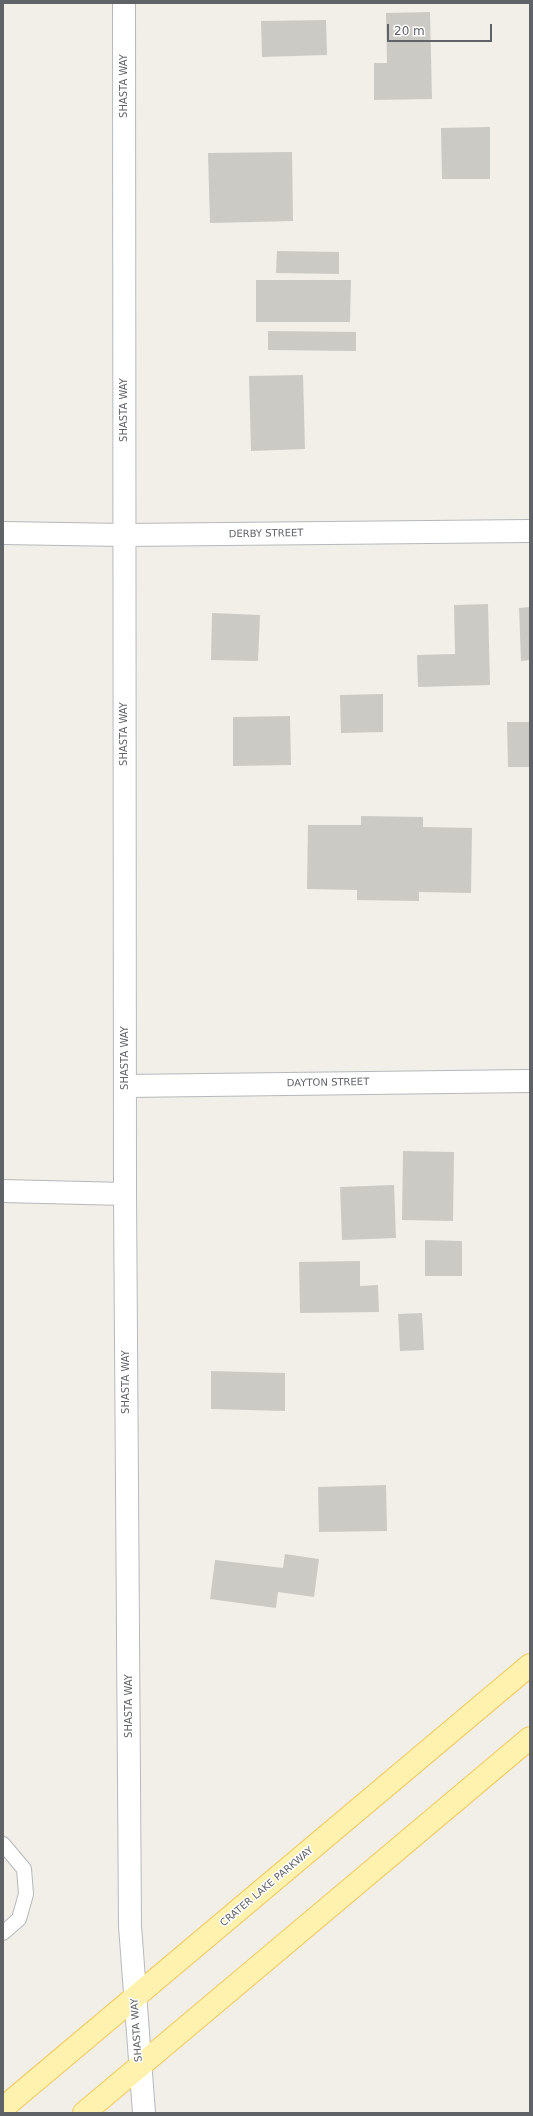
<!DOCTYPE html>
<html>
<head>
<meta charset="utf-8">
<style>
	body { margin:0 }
	#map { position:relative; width:533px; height:2116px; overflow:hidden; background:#f1efe8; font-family:"DejaVu Sans",sans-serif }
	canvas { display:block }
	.frame { position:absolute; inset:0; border:4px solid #5f6368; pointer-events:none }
	.scale { position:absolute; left:387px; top:24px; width:105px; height:18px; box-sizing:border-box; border:2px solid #5f6368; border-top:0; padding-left:5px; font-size:12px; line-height:14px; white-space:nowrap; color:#5f6368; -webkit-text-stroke:3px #fff; paint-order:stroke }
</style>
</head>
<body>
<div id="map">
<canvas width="533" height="2116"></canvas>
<div class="frame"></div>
<div class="scale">20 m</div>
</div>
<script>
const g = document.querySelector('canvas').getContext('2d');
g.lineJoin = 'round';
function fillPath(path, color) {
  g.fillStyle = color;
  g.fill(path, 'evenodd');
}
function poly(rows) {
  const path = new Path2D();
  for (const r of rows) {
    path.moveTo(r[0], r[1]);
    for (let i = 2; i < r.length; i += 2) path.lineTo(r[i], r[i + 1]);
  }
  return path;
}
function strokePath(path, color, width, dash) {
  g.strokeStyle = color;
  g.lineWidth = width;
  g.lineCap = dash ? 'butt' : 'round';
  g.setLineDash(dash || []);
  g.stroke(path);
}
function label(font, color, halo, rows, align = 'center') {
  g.font = font + ' "DejaVu Sans",sans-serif';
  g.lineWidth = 3;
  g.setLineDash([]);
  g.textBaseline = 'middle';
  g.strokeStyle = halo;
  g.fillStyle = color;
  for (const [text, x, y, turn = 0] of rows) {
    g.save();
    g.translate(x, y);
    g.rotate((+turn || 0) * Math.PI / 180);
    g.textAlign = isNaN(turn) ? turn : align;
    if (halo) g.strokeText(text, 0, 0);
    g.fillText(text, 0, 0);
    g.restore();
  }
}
fillPath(poly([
	[430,12,432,99,374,100,374,63,387,63,386,13],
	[326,20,327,55,262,57,261,21],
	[490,127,490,179,442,179,441,128],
	[292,152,293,221,210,223,208,153],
	[277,251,339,252,339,274,276,273],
	[256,280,351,280,350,322,256,322],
	[268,331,356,332,356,351,268,350],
	[303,375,305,449,251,451,249,376],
	[488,604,490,685,418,687,417,655,455,654,454,605],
	[530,607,530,660,521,661,519,608],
	[212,613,260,615,258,661,211,660],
	[383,694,383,732,341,733,340,695],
	[290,716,291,765,233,766,233,717],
	[507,722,530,722,530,767,508,767],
	[361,816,423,817,423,827,472,828,471,893,419,892,419,901,357,900,357,890,307,889,308,825,361,825],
	[403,1151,454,1152,453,1221,402,1220],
	[394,1185,396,1238,342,1240,340,1187],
	[425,1240,462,1241,462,1276,425,1276],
	[360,1261,360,1286,378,1285,379,1312,300,1313,299,1262],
	[422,1313,424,1350,400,1351,398,1314],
	[211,1371,285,1373,285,1411,211,1409],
	[386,1485,387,1531,319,1532,318,1487],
	[285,1554,319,1559,314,1597,278,1592,276,1608,210,1599,215,1560,283,1568]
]), '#cccac5');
const service = poly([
	[3,1844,24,1869,26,1894,19,1919,3,1933]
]);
const minor = poly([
	[3,533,124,535,530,531],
	[125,1086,530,1081],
	[3,1191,125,1194]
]);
const secondary = poly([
	[124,3,125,1194,130,1926,144,2113]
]);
const primary = poly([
	[3,2108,530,1665],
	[84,2113,530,1738]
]);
strokePath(service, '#b5b8bc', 16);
strokePath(minor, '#b5b8bc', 24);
strokePath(secondary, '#b6babf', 24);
strokePath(primary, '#f2c960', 24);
strokePath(service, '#fff', 14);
strokePath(minor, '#fff', 22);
strokePath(secondary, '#fff', 22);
strokePath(primary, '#fff2af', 22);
label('10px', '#5f6368', '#fff', [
	["SHASTA WAY",124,86,-90],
	["SHASTA WAY",124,410,-90],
	["DERBY STREET",266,534,-1],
	["SHASTA WAY",124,734,-90],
	["SHASTA WAY",125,1058,-90],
	["DAYTON STREET",328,1083,-1],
	["SHASTA WAY",126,1382,-90],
	["SHASTA WAY",129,1706,-90],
	["CRATER LAKE PARKWAY",267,1887,-40],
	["SHASTA WAY",137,2030,-94]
]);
</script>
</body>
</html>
